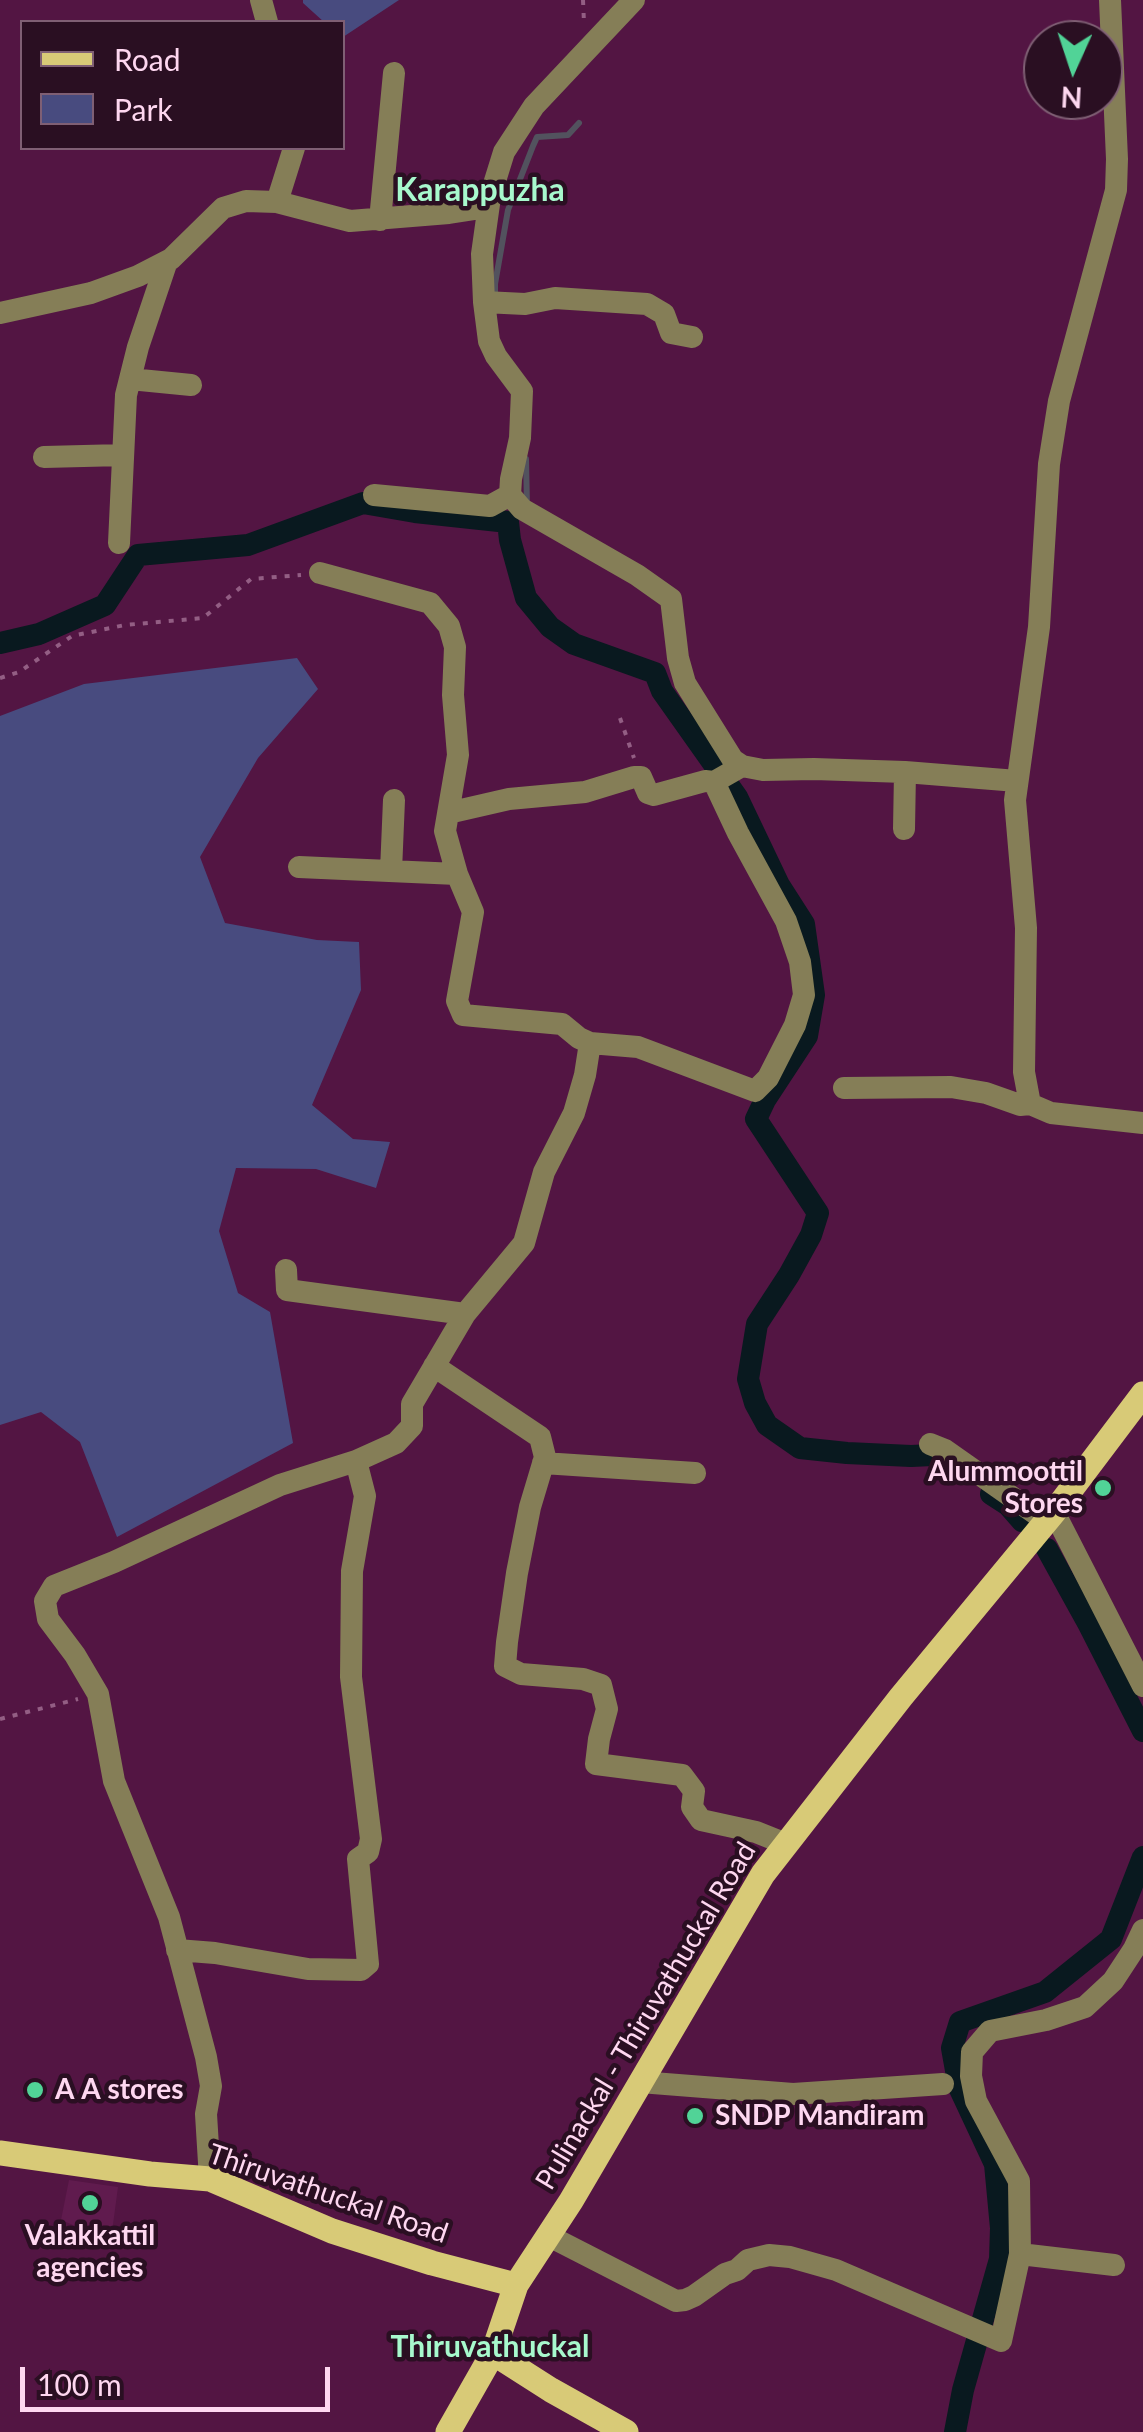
<!DOCTYPE html>
<html>
<head>
<meta charset="utf-8">
<style>
	body { margin:0 }
	#map { position:relative; width:1143px; height:2432px; overflow:hidden; background:#531543; font-family:Lato,sans-serif }
	canvas { display:block }
	.legend { position:absolute; left:20px; top:20px; width:325px; height:130px; box-sizing:border-box; background:#2a0f22; border:2px solid #7f5f74; margin:0; padding:12px 18px; list-style:none; font-size:30px; color:#fed7f0 }
	.legend li { display:flex; align-items:center; gap:20px; height:50px }
	.legend b { width:50px; border:2px solid #7f5f74 }
	.north { position:absolute; left:1023px; top:20px; width:100px; height:100px; box-sizing:border-box; background:#2a0f22; border:2px solid #7f5f74; border-radius:50%; rotate:183deg; font-size:28px; font-weight:700; line-height:40px; text-align:center; color:#fed7f0 }
	.north::after { content:''; display:block; margin:auto; width:35px; height:45px; background:#51d397; clip-path:polygon(50% 0,100% 100%,50% 72%,0 100%) }
	.scale { position:absolute; left:20px; top:2367px; width:310px; height:45px; box-sizing:border-box; border:5px solid #fed7f0; border-top:0; padding-left:12px; font-size:30px; line-height:35px; white-space:nowrap; color:#fed7f0; -webkit-text-stroke:8px #2a0f22; paint-order:stroke }
</style>
</head>
<body>
<div id="map">
<canvas width="1143" height="2432"></canvas>
<ul class="legend">
<li><b style="height:12px;background:#d8ca77"></b>Road</li>
<li><b style="height:28px;background:#484b7f"></b>Park</li>
</ul>
<div class="north">N</div>
<div class="scale">100 m</div>
</div>
<script>
const g = document.querySelector('canvas').getContext('2d');
g.lineJoin = 'round';
function fillPath(path, color) {
  g.fillStyle = color;
  g.fill(path, 'evenodd');
}
function poly(rows) {
  const path = new Path2D();
  for (const r of rows) {
    path.moveTo(r[0], r[1]);
    for (let i = 2; i < r.length; i += 2) path.lineTo(r[i], r[i + 1]);
  }
  return path;
}
function strokePath(path, color, width, dash) {
  g.strokeStyle = color;
  g.lineWidth = width;
  g.lineCap = dash ? 'butt' : 'round';
  g.setLineDash(dash || []);
  g.stroke(path);
}
function label(font, color, halo, rows, align = 'center') {
  g.font = font + ' Lato,sans-serif';
  g.lineWidth = 9;
  g.setLineDash([]);
  g.textBaseline = 'middle';
  g.strokeStyle = halo;
  g.fillStyle = color;
  for (const [text, x, y, turn = 0] of rows) {
    g.save();
    g.translate(x, y);
    g.rotate((+turn || 0) * Math.PI / 180);
    g.textAlign = isNaN(turn) ? turn : align;
    if (halo) g.strokeText(text, 0, 0);
    g.fillText(text, 0, 0);
    g.restore();
  }
}
fillPath(poly([
	[69,2180,118,2187,112,2232,78,2227,61,2220]
]), '#601b4e');
fillPath(poly([
	[303,0,399,0,343,37,342,22,324,22,303,3],
	[297,658,318,689,258,758,200,857,225,923,317,940,359,942,361,990,312,1105,353,1139,390,1142,376,1188,316,1169,236,1168,219,1231,238,1293,270,1312,293,1443,117,1537,80,1442,41,1412,0,1425,0,716,84,684]
]), '#484b7f');
strokePath(poly([
	[495,296,495,284,508,210,533,146,537,137,568,135,579,123],
	[526,459,527,506]
]), '#52525e', 6);
strokePath(poly([
	[0,643,39,634,105,605,138,555,248,545,363,503,415,512,508,522,510,540,526,598,550,627,574,644,655,673,662,691,737,797,779,885,804,924,814,995,807,1036,765,1100,756,1119,818,1213,811,1235,789,1275,757,1324,748,1379,755,1403,767,1425,800,1448,847,1453,911,1456,932,1455,952,1468],
	[991,1494,1008,1505,1022,1521],
	[1047,1549,1089,1625,1143,1731],
	[955,2432,963,2390,1000,2259,1001,2228,995,2164,959,2087,952,2048,960,2022,1045,1992,1111,1939,1143,1857]
]), '#09191f', 22);
strokePath(poly([
	[583,0,584,23],
	[0,678,19,672,72,636,125,625,203,618,251,579,301,575],
	[620,718,634,758],
	[0,1719,78,1699]
]), '#935e84', 4, [5, 8]);
strokePath(poly([
	[261,0,267,22],
	[634,0,534,106,504,152,490,197,482,254,484,302,489,341,496,356,522,391,520,438,511,479,510,495,522,509,637,575,671,599,678,658,685,683,733,760,742,766,763,770,814,769,905,772,1017,781],
	[1110,0,1117,159,1116,190,1059,401,1049,464,1039,627,1015,800,1026,928,1024,1072,1030,1104,1051,1113,1143,1123],
	[277,202,294,148],
	[380,220,394,73],
	[484,302,525,304,555,298,647,304,664,314,671,333,692,337],
	[0,313,91,293,138,276,171,259,223,208,246,201,277,202,350,221,449,213,488,207],
	[130,379,191,385],
	[44,457,123,455],
	[374,495,490,506,510,495],
	[119,543,126,395,138,347,167,261],
	[448,813,509,799,585,792,634,777,641,777,648,793,654,795,705,781,714,782],
	[904,829,905,772],
	[299,867,457,874],
	[391,871,394,800],
	[590,1043,638,1047,755,1091,768,1078,795,1025,804,995,800,962,786,921,738,833,714,782,742,766],
	[844,1088,951,1087,986,1093,1020,1105,1030,1104],
	[286,1270,287,1290,465,1314],
	[434,1366,540,1437,545,1457,530,1507,517,1573,507,1642,505,1666,521,1674,583,1679,601,1685,607,1709,599,1739,596,1764,682,1775,694,1791,692,1807,701,1820,756,1832,786,1844],
	[930,1444,945,1450,1046,1521],
	[543,1463,695,1473],
	[1054,1512,1143,1686],
	[177,1950,215,1953,308,1969,361,1970,368,1964,358,1859,368,1852,371,1839,351,1677,352,1571,365,1496,356,1461],
	[640,2082,793,2094,943,2084],
	[210,2179,206,2114,211,2086,206,2057,169,1917,114,1781,98,1694,75,1655,48,1619,45,1601,54,1586,114,1562,280,1485,356,1461,396,1443,412,1426,412,1404,465,1314,524,1243,544,1172,574,1113,585,1075,590,1043,579,1038,562,1024,463,1015,457,1001,473,912,457,874,445,831,458,755,453,695,455,647,449,626,430,603,320,573],
	[549,2236,676,2301,685,2300,694,2296,725,2274,737,2270,748,2260,769,2255,790,2257,836,2270,1001,2341,1020,2254,1019,2181,976,2101,971,2076,972,2052,990,2031,1046,2020,1085,2007,1113,1981,1134,1949,1143,1930],
	[1020,2254,1114,2265]
]), '#857e57', 22);
strokePath(poly([
	[0,2153,150,2174,210,2179,332,2231,432,2263,516,2285],
	[493,2353,551,2390,626,2432],
	[448,2432,493,2353,516,2285,571,2201,763,1874,901,1697,1054,1512,1143,1394]
]), '#d8ca77', 25);
for (const [x, y, r, color] of [
	[1103,1488,10,"#51d397"],
	[35,2090,10,"#51d397"],
	[695,2116,10,"#51d397"],
	[90,2203,10,"#51d397"]
]) {
  const dot = new Path2D();
  dot.arc(x, y, r, 0, 2 * Math.PI);
  g.fillStyle = color;
  g.fill(dot);
  strokePath(dot, '#2a0f22', 4);
}
label('bold 28px', '#fed7f0', '#2a0f22', [
	["Alummoottil",1083,1472,"right"],
	["Stores",1083,1504,"right"],
	["A A stores",55,2090],
	["SNDP Mandiram",715,2116],
	["Valakkattil",90,2236,"center"],
	["agencies",90,2268,"center"]
], 'left');
label('28px', '#fed7f0', '#2a0f22', [
	["Pulinackal - Thiruvathuckal Road",646,2016,-59],
	["Thiruvathuckal Road",328,2194,19]
]);
label('bold 30px', '#a7f9cd', '#2a0f22', [
	["Thiruvathuckal",490,2347]
]);
label('bold 32px', '#a7f9cd', '#2a0f22', [
	["Karappuzha",480,191]
]);
</script>
</body>
</html>
